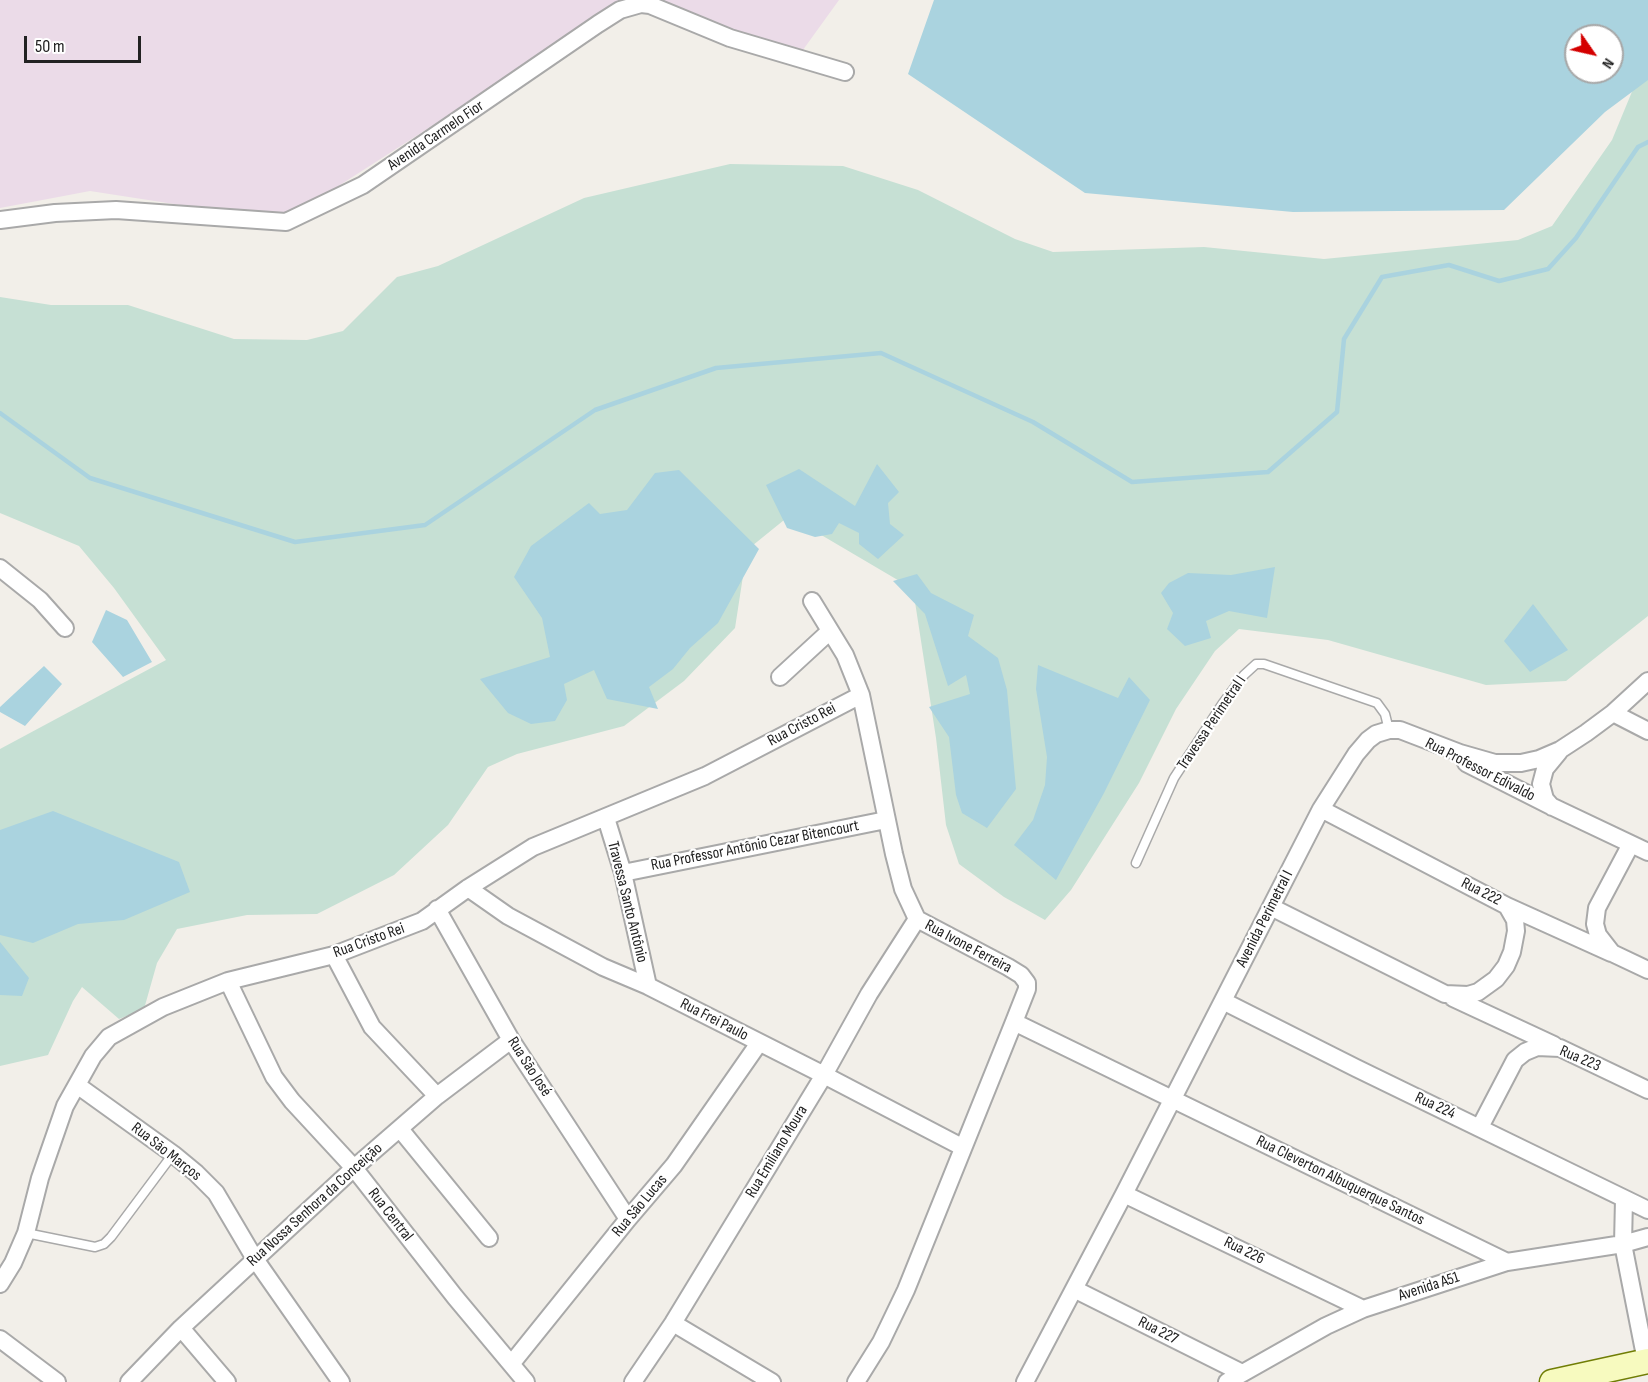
<!DOCTYPE html>
<html>
<head>
<meta charset="utf-8">
<style>
	body { margin:0 }
	#map { position:relative; width:1648px; height:1382px; overflow:hidden; background:#f2efe9; font-family:"Sofia Sans Condensed",sans-serif }
	canvas { display:block }
	.north { position:absolute; left:1564px; top:24px; width:60px; height:60px; box-sizing:border-box; background:#fff; border:2px solid #a7a7a7; border-radius:50%; rotate:124deg; font-size:16px; font-weight:700; line-height:24px; text-align:center; color:#222 }
	.north::after { content:''; display:block; margin:auto; width:21px; height:27px; background:#d40000; clip-path:polygon(50% 0,100% 100%,50% 72%,0 100%) }
	.scale { position:absolute; left:24px; top:36px; width:117px; height:27px; box-sizing:border-box; border:3px solid #222; border-top:0; padding-left:8px; font-size:18px; line-height:21px; white-space:nowrap; color:#222; -webkit-text-stroke:4px #fff; paint-order:stroke }
</style>
</head>
<body>
<div id="map">
<canvas width="1648" height="1382"></canvas>
<div class="north">N</div>
<div class="scale">50 m</div>
</div>
<script>
const g = document.querySelector('canvas').getContext('2d');
g.lineJoin = 'round';
function fillPath(path, color) {
  g.fillStyle = color;
  g.fill(path, 'evenodd');
}
function poly(rows) {
  const path = new Path2D();
  for (const r of rows) {
    path.moveTo(r[0], r[1]);
    for (let i = 2; i < r.length; i += 2) path.lineTo(r[i], r[i + 1]);
  }
  return path;
}
function strokePath(path, color, width, dash) {
  g.strokeStyle = color;
  g.lineWidth = width;
  g.lineCap = dash ? 'butt' : 'round';
  g.setLineDash(dash || []);
  g.stroke(path);
}
function label(font, color, halo, rows, align = 'center') {
  g.font = font + ' "Sofia Sans Condensed",sans-serif';
  g.lineWidth = 4.5;
  g.setLineDash([]);
  g.textBaseline = 'middle';
  g.strokeStyle = halo;
  g.fillStyle = color;
  for (const [text, x, y, turn = 0] of rows) {
    g.save();
    g.translate(x, y);
    g.rotate((+turn || 0) * Math.PI / 180);
    g.textAlign = isNaN(turn) ? turn : align;
    if (halo) g.strokeText(text, 0, 0);
    g.fillText(text, 0, 0);
    g.restore();
  }
}
fillPath(poly([
	[0,0,839,0,800,54,623,3,284,221,90,191,0,208]
]), '#ebdbe8');
fillPath(poly([
	[1648,53,1648,616,1566,681,1486,685,1328,640,1239,629,1215,651,1176,709,1139,783,1071,890,1045,920,1004,897,959,864,946,825,936,738,913,589,789,516,747,550,735,628,684,681,624,726,517,754,488,767,448,825,394,875,317,914,247,915,177,929,157,963,144,1009,119,1019,82,987,73,1001,48,1055,0,1066,0,749,166,660,114,588,79,546,0,513,0,297,51,305,128,305,234,339,307,340,343,331,397,277,438,266,584,198,730,164,843,166,918,190,1015,239,1053,252,1204,247,1324,259,1518,240,1552,226,1612,140]
]), '#c6e0d4');
fillPath(poly([
	[934,0,1648,0,1648,80,1605,112,1504,210,1293,212,1085,193,908,74],
	[1576,36,1612,36,1612,72,1576,72],
	[877,464,899,492,888,503,890,524,904,535,878,559,859,544,859,533,839,523,832,534,815,537,787,528,766,485,799,469,855,506],
	[679,470,759,549,718,623,690,648,673,669,649,687,658,709,607,699,594,670,564,684,567,700,555,721,531,724,508,713,480,679,550,657,542,618,514,577,531,546,589,503,600,514,627,510,655,473],
	[1275,567,1267,618,1229,611,1206,621,1211,638,1185,646,1167,629,1173,613,1161,593,1169,583,1188,573,1231,575],
	[917,574,931,593,974,615,968,636,998,658,1007,690,1016,789,987,828,962,813,956,795,949,737,929,707,970,694,966,675,948,686,925,614,893,581],
	[1533,604,1568,650,1530,672,1504,641],
	[106,610,127,620,152,662,123,677,92,642],
	[1038,665,1118,698,1129,677,1150,700,1104,793,1056,880,1014,845,1033,820,1045,785,1047,757,1036,689],
	[44,666,62,684,25,726,0,712,0,707],
	[53,811,179,862,190,892,124,920,78,924,33,943,0,935,0,830],
	[0,942,29,978,22,996,0,995]
]), '#aad3df');
strokePath(poly([
	[0,413,90,478,295,542,425,525,595,410,716,368,881,353,1033,422,1132,482,1268,472,1337,412,1344,339,1382,277,1449,265,1499,281,1548,269,1576,238,1638,147,1648,142]
]), '#aad3df', 4.5);
const lane = poly([
	[1136,863,1174,778,1223,703,1244,675,1256,664,1264,664,1377,703,1385,714,1389,730],
	[26,1233,95,1247,104,1244,111,1237,173,1154]
]);
const street = poly([
	[0,220,55,213,116,210,286,222,363,185,598,24,620,10,641,4,650,5,730,38,845,72],
	[0,568,40,600,65,628],
	[812,601,845,655,861,695,894,854,903,889,917,919,1008,967,1021,975,1027,983,1027,989,1014,1022,906,1290,881,1342,856,1382],
	[780,677,830,631],
	[1613,713,1648,731],
	[1466,763,1553,807,1648,852],
	[1552,807,1545,799,1541,784,1545,769,1559,752],
	[606,818,623,873,648,986],
	[1631,844,1597,908,1595,924,1598,935,1612,953,1648,970],
	[623,873,886,820],
	[468,888,508,916,603,967,648,986,824,1075,962,1147],
	[1507,906,1611,953],
	[1271,907,1445,994,1468,995,1478,992,1496,979,1506,966,1512,952,1516,931,1515,920,1507,906,1321,809],
	[437,909,511,1040,628,1219],
	[334,955,372,1027,437,1096],
	[228,981,274,1077,292,1101,354,1168,455,1297,526,1382],
	[1453,998,1554,1045],
	[1223,1001,1356,1068,1648,1210],
	[1014,1022,1507,1262],
	[77,1085,173,1154,196,1173,216,1193,255,1259,341,1382],
	[1480,1127,1515,1060,1525,1052,1537,1047,1560,1048,1648,1090],
	[400,1129,489,1238],
	[1124,1194,1363,1309],
	[1624,1199,1623,1244,1646,1361],
	[0,1284,13,1263,26,1233,40,1178,65,1106,93,1056,109,1037,163,1007,228,981,334,955,422,921,468,888,533,847,705,776,861,695],
	[1074,1289,1242,1373],
	[673,1323,772,1382],
	[181,1328,227,1382],
	[0,1339,57,1382],
	[512,1363,628,1219,674,1165,759,1043],
	[129,1382,181,1328,354,1168,437,1096,511,1040],
	[633,1382,673,1323,824,1075,869,994,917,919],
	[1025,1382,1124,1194,1321,809,1356,754,1368,740,1376,734,1389,730,1400,730,1460,753,1495,763,1521,763,1539,759,1560,750,1586,733,1613,713,1648,681],
	[1227,1382,1326,1326,1363,1309,1507,1262,1623,1244,1648,1237]
]);
const secondary = poly([
	[1552,1382,1648,1361]
]);
strokePath(lane, '#a9a9a9', 11);
strokePath(street, '#a9a9a9', 20);
strokePath(secondary, '#707d05', 27);
strokePath(lane, '#fff', 8);
strokePath(street, '#fff', 16);
strokePath(secondary, '#f7fabf', 24);
label('16px', '#222', '#fff', [
	["Avenida Carmelo Fior",436,136,-34],
	["Travessa Perimetral I",1212,723,-56],
	["Rua Cristo Rei",802,725,-28],
	["Rua Professor Edivaldo",1480,770,27],
	["Rua Professor Antônio Cezar Bitencourt",755,846,-11],
	["Rua 222",1481,892,27],
	["Travessa Santo Antônio",627,902,76],
	["Avenida Perimetral I",1265,919,-63],
	["Rua Cristo Rei",369,941,-20],
	["Rua Ivone Ferreira",968,947,28],
	["Rua Frei Paulo",714,1020,27],
	["Rua 223",1580,1059,23],
	["Rua São José",529,1067,57],
	["Rua 224",1435,1106,25],
	["Rua São Marços",166,1152,38],
	["Rua Emiliano Moura",777,1152,-59],
	["Rua Cleverton Albuquerque Santos",1340,1181,26],
	["Rua Nossa Senhora da Conceição",315,1205,-42],
	["Rua São Lucas",640,1206,-50],
	["Rua Central",390,1215,52],
	["Rua 226",1244,1251,26],
	["Avenida A51",1429,1287,-18],
	["Rua 227",1158,1331,27]
]);
</script>
</body>
</html>
